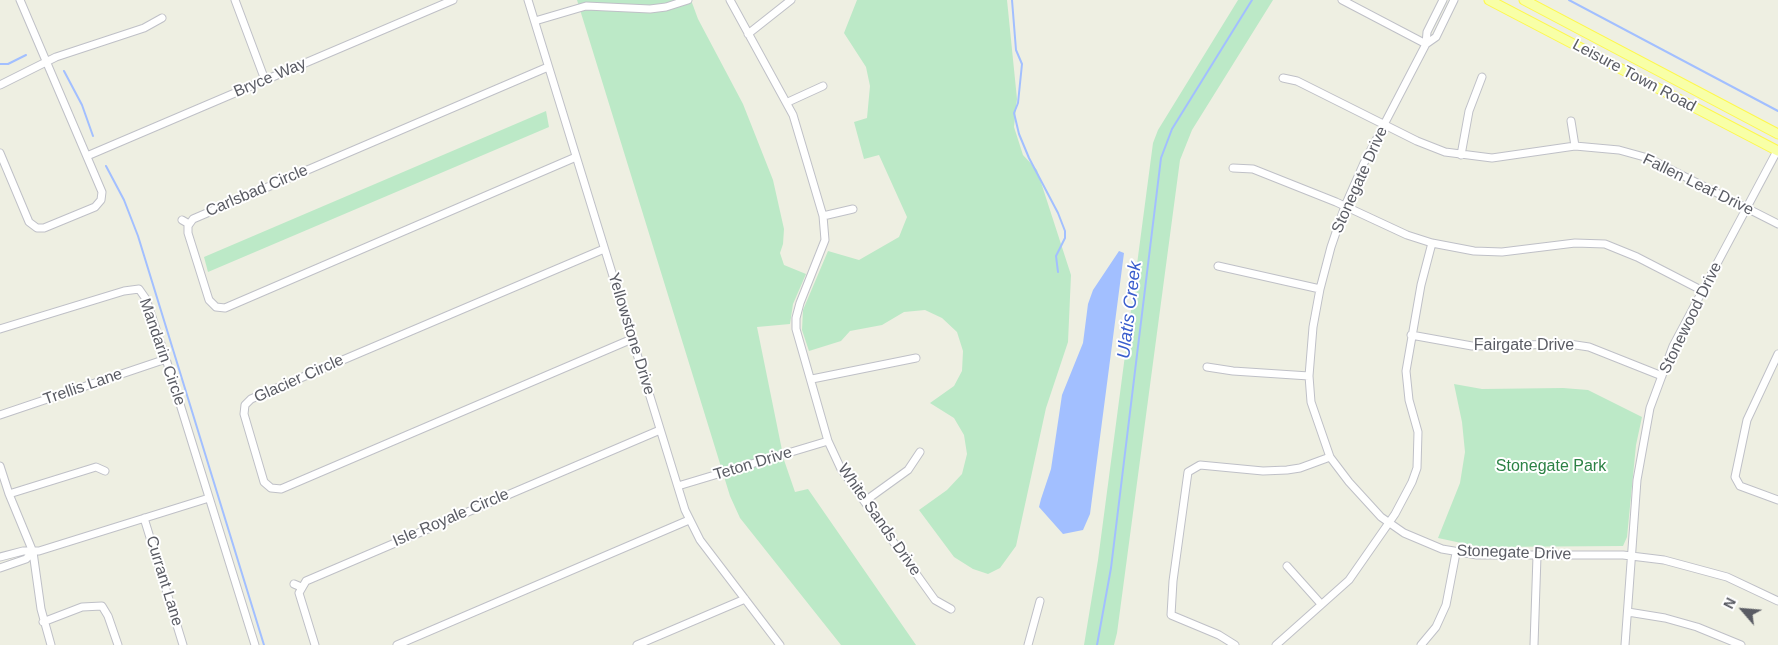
<!DOCTYPE html>
<html>
<head>
<meta charset="utf-8">
<style>
	body { margin:0 }
	#map { position:relative; width:1778px; height:645px; overflow:hidden; background:#eeefe2; font-family:Helvetica,sans-serif }
	canvas { display:block }
	.north { position:absolute; left:1718px; top:585px; width:50px; height:50px; -webkit-text-stroke:4px #fff; paint-order:stroke; rotate:297deg; font-size:14px; font-weight:700; line-height:20px; text-align:center; color:#5a5c64 }
	.north::after { content:''; display:block; margin:auto; width:18px; height:22px; background:#5a5c64; clip-path:polygon(50% 0,100% 100%,50% 72%,0 100%) }
</style>
</head>
<body>
<div id="map">
<canvas width="1778" height="645"></canvas>
<div class="north">N</div>
</div>
<script>
const g = document.querySelector('canvas').getContext('2d');
g.lineJoin = 'round';
function fillPath(path, color) {
  g.fillStyle = color;
  g.fill(path, 'evenodd');
}
function poly(rows) {
  const path = new Path2D();
  for (const r of rows) {
    path.moveTo(r[0], r[1]);
    for (let i = 2; i < r.length; i += 2) path.lineTo(r[i], r[i + 1]);
  }
  return path;
}
function strokePath(path, color, width, dash) {
  g.strokeStyle = color;
  g.lineWidth = width;
  g.lineCap = dash ? 'butt' : 'round';
  g.setLineDash(dash || []);
  g.stroke(path);
}
function label(font, color, halo, rows, align = 'center') {
  g.font = font + ' Helvetica,sans-serif';
  g.lineWidth = 4;
  g.setLineDash([]);
  g.textBaseline = 'middle';
  g.strokeStyle = halo;
  g.fillStyle = color;
  for (const [text, x, y, turn = 0] of rows) {
    g.save();
    g.translate(x, y);
    g.rotate((+turn || 0) * Math.PI / 180);
    g.textAlign = isNaN(turn) ? turn : align;
    if (halo) g.strokeText(text, 0, 0);
    g.fillText(text, 0, 0);
    g.restore();
  }
}
fillPath(poly([
	[577,0,691,0,698,19,743,104,773,180,784,229,783,244,780,253,784,265,806,274,793,304,790,324,757,327,784,460,795,492,808,489,916,645,841,645,740,518,730,496],
	[857,0,1007,0,1017,99,1014,127,1023,155,1037,170,1071,275,1068,342,1046,408,1016,546,1000,568,988,574,973,569,954,557,919,510,947,490,962,474,967,454,964,435,954,418,930,403,954,386,962,371,963,351,957,332,942,318,925,310,904,312,882,325,850,331,841,341,809,351,802,330,803,310,828,251,859,260,899,237,907,217,879,155,864,159,854,122,867,118,870,86,866,67,844,33],
	[1238,0,1273,0,1192,130,1180,160,1117,633,1114,645,1084,645,1098,560,1153,143,1158,130],
	[546,111,549,127,208,272,204,257],
	[1454,384,1482,389,1563,388,1588,390,1642,417,1636,445,1627,537,1623,546,1480,547,1438,538,1460,483,1465,452,1462,422]
]), '#bce9c7');
fillPath(poly([
	[1119,251,1124,253,1090,514,1083,530,1063,534,1039,507,1041,499,1051,469,1062,395,1083,343,1088,304,1093,290]
]), '#a2bfff');
strokePath(poly([
	[1012,0,1016,50,1022,64,1018,103,1014,113,1019,134,1029,158,1058,213,1065,231,1065,238,1056,256,1058,272],
	[1569,0,1778,111],
	[0,64,8,64,26,55],
	[64,71,82,105,93,136],
	[106,166,124,200,138,236,264,645],
	[1097,645,1111,568,1161,158,1172,129,1252,0]
]), '#a2bfff', 2);
const minor = poly([
	[235,0,265,80],
	[528,0,685,510,700,540,780,645],
	[730,0,793,115,823,216,825,240,800,303,796,318,796,329,828,441,841,469,935,600,951,609],
	[1342,0,1426,44],
	[1443,0,1427,32,1426,44,1364,163,1345,206,1331,247,1320,289,1313,327,1309,376,1311,402,1330,457,1349,482,1381,517,1404,533,1442,549,1477,555,1623,555,1664,560,1727,577,1778,601],
	[535,21,586,6,650,9,666,7,688,0],
	[748,34,791,0],
	[1426,44,1436,37,1454,0],
	[548,67,193,219,188,226,188,233,209,300,216,307,225,308,576,157],
	[1283,78,1297,81,1417,141,1445,152,1492,158,1575,146,1619,150,1648,158,1778,224],
	[0,85,56,57,144,28,162,18],
	[788,102,823,86],
	[1571,121,1575,146],
	[0,153,29,222,37,228,44,228,95,207,101,200,102,192,20,0],
	[1461,155,1469,111,1482,77],
	[87,156,453,0],
	[1233,168,1253,169,1336,202,1407,235,1432,243,1474,251,1502,252,1575,243,1605,244,1637,257,1703,291],
	[823,216,853,209],
	[182,220,189,224],
	[604,249,251,399,245,405,244,414,264,482,271,488,281,489,632,339],
	[1218,266,1320,289],
	[0,329,124,291,139,289,146,299,166,359,255,645],
	[1411,335,1472,346,1569,344,1589,347,1662,376],
	[1778,354,1747,420,1735,477,1740,486,1778,500],
	[1207,367,1233,371,1309,376],
	[812,379,916,358],
	[0,415,166,359],
	[0,466,9,494,33,552,41,609,51,645],
	[678,486,828,441],
	[9,494,96,467,105,471],
	[865,501,908,470,920,452],
	[144,518,183,645],
	[0,557,23,551,39,551,209,498],
	[1287,566,1321,604],
	[0,568,26,559,33,552],
	[294,584,301,587],
	[1628,612,1665,618,1697,627,1741,645],
	[43,622,82,607,102,606,108,616,118,645],
	[315,645,299,593,306,581,660,430],
	[397,645,689,520],
	[637,645,745,599],
	[1028,645,1040,601],
	[1235,645,1219,635,1171,615,1173,581,1188,472,1200,465,1263,471,1287,470,1300,468,1330,457],
	[1276,645,1349,580,1395,514,1412,482,1417,468,1418,432,1409,400,1406,371,1421,285,1432,243],
	[1421,645,1436,627,1446,605,1456,553],
	[1534,645,1537,556],
	[1625,645,1637,480,1650,408,1673,346,1777,151]
]);
const major = poly([
	[1489,0,1778,151],
	[1524,0,1778,134]
]);
strokePath(minor, '#bfc0c7', 9);
strokePath(major, '#fef84c', 11);
strokePath(minor, '#fff', 7);
strokePath(major, '#f8ffa7', 9);
label('16px', '#5a5c64', '#fff', [
	["Leisure Town Road",1634,76,28],
	["Bryce Way",270,78,-23],
	["Stonegate Drive",1360,180,-66],
	["Fallen Leaf Drive",1698,185,26],
	["Carlsbad Circle",257,191,-23],
	["Stonewood Drive",1691,318,-64],
	["Yellowstone Drive",631,334,73],
	["Fairgate Drive",1524,346],
	["Mandarin Circle",162,352,71],
	["Glacier Circle",299,379,-24],
	["Trellis Lane",83,387,-19],
	["Teton Drive",753,464,-17],
	["Isle Royale Circle",451,518,-23],
	["White Sands Drive",879,520,55],
	["Stonegate Drive",1514,553,2],
	["Currant Lane",164,581,73]
]);
label('16px', '#2c8245', '#fff', [
	["Stonegate Park",1551,467]
]);
label('italic 18px', '#395dcd', '#fff', [
	["Ulatis Creek",1130,310,-83]
]);
</script>
</body>
</html>
